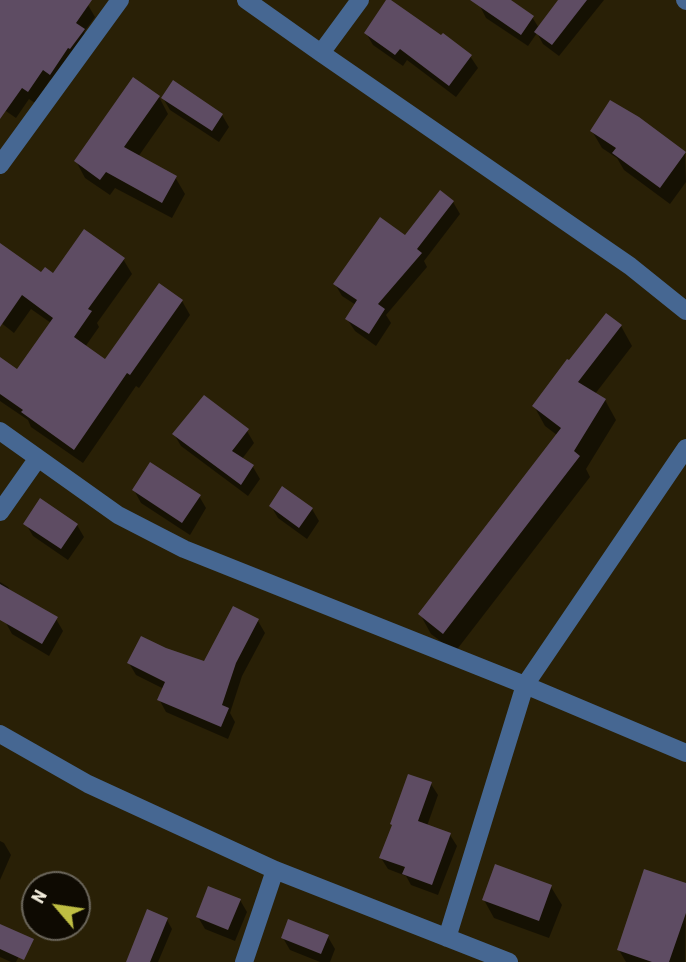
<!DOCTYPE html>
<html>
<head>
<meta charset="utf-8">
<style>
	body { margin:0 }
	#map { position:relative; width:686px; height:962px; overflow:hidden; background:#292006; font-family:"Roboto Condensed",sans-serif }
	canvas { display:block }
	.north { position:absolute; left:21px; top:871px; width:70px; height:70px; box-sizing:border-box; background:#0e0a02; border:2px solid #6a655a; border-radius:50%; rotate:299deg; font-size:19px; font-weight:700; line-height:28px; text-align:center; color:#f4eede }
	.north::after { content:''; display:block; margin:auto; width:24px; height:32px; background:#bfbe42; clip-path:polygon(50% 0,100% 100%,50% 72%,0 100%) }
</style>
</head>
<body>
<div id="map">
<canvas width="686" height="962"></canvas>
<div class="north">N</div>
</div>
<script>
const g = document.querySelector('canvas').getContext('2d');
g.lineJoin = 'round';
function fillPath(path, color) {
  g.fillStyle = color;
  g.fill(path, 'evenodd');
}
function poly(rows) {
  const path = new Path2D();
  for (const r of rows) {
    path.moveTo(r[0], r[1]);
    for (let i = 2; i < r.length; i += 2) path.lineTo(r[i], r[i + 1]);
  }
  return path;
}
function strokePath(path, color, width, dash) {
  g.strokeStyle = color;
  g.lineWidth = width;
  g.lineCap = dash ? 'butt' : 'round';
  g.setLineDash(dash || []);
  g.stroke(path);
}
fillPath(poly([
	[0,0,81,0,88,5,95,17,84,32,90,42,57,85,50,80,35,103,29,99,16,118,0,107],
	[471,0,508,0,532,17,539,28,560,0,604,0,559,56,543,44,537,33,528,46,486,18,480,6],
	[366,33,470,56,478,68,456,97,407,60,403,66,373,45],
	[159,97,168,114,138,157,175,177,185,194,172,218,115,188,110,195,85,178,76,161],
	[163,98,222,115,229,127,219,142,170,110],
	[592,131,685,154,686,182,670,204,624,170,617,158,602,148],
	[453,202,460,214,424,261,427,267,386,315,391,323,376,346,355,331,347,319,356,305,342,296,335,284,406,237],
	[0,245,41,275,54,276,123,259,132,274,97,323,99,327,85,347,106,362,182,301,190,315,139,388,136,386,83,463,31,427,28,420,0,401,0,359,17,372,51,323,31,309,14,333,0,322],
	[621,326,632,346,595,394,605,400,616,420,586,469,590,477,455,652,431,634,420,614,557,435,545,426,534,406],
	[247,431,254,443,242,459,253,467,260,479,248,496,181,446,174,434],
	[134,490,199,496,206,508,190,535,141,503],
	[271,506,312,509,319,521,307,539,278,518],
	[26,524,77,525,84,537,68,560,33,536],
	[0,582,8,587,11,592,56,619,63,631,49,656,12,634,0,612],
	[258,621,265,633,242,676,230,713,235,722,228,739,166,712,159,699,164,689,136,675,129,663,165,650,205,663],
	[431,784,438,795,427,826,450,835,457,846,438,895,411,885,406,876,388,869,381,858,393,827],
	[0,841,4,843,11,855,0,880],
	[686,885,685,962,626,962,619,950],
	[551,887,562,905,549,938,494,918,484,900],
	[240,900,247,912,235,941,205,929,198,917],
	[167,920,172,929,158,962,128,962],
	[0,925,24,946,16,962,11,962,0,957],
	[328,937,335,949,330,962,320,962,290,950,283,938]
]), '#0007');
fillPath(poly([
	[0,0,92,0,76,23,85,29,70,49,68,48,50,75,43,70,28,92,22,88,0,119],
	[386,0,391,0,441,35,443,33,472,55,449,86,400,49,395,55,364,33],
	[470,0,511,0,534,16,521,35],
	[558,0,587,0,552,45,534,32],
	[133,77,160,96,124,147,177,176,162,203,106,172,100,180,74,161],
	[173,80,223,114,212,131,161,98],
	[610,100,639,117,686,152,660,188,612,153,616,148,590,131],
	[440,190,454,201,417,249,422,253,378,304,385,309,369,334,345,319,357,300,333,284,380,217,405,235],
	[84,229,125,258,88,309,92,311,74,337,105,359,159,283,183,300,130,375,127,373,74,450,21,412,23,410,0,394,0,357,17,369,53,318,22,295,0,327,0,243,41,272,45,267,53,273],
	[606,313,622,325,578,382,606,399,574,451,580,456,443,634,418,614,561,428,532,406,567,359,569,360],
	[204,395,249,429,232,451,254,465,241,485,172,434],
	[150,462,201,495,182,523,132,490],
	[282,486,313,508,299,528,269,506],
	[40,498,78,524,61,549,23,524],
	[0,584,58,617,42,644,0,620],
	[233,606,259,619,236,663,222,705,229,708,221,727,157,700,165,682,127,663,141,636,166,648,204,661],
	[408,774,432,782,418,821,451,833,432,885,402,874,405,867,379,858,392,825,390,824],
	[495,864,552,885,539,921,482,900],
	[644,869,686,883,686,913,669,962,652,962,617,950],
	[208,886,241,899,228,930,196,917],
	[147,909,168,918,150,962,126,962],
	[288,919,329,935,321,954,281,938],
	[0,924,34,939,24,960,0,949]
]), '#5e4c63');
strokePath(poly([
	[246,0,321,53,630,266,686,311],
	[685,0,686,1],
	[321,53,360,0],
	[0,165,120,0],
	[0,431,118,515,184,549,525,685,686,753],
	[0,512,38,458],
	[0,734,88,784,275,870,509,962],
	[447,938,525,685,686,448],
	[244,962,275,870]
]), '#466792', 18);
</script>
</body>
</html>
